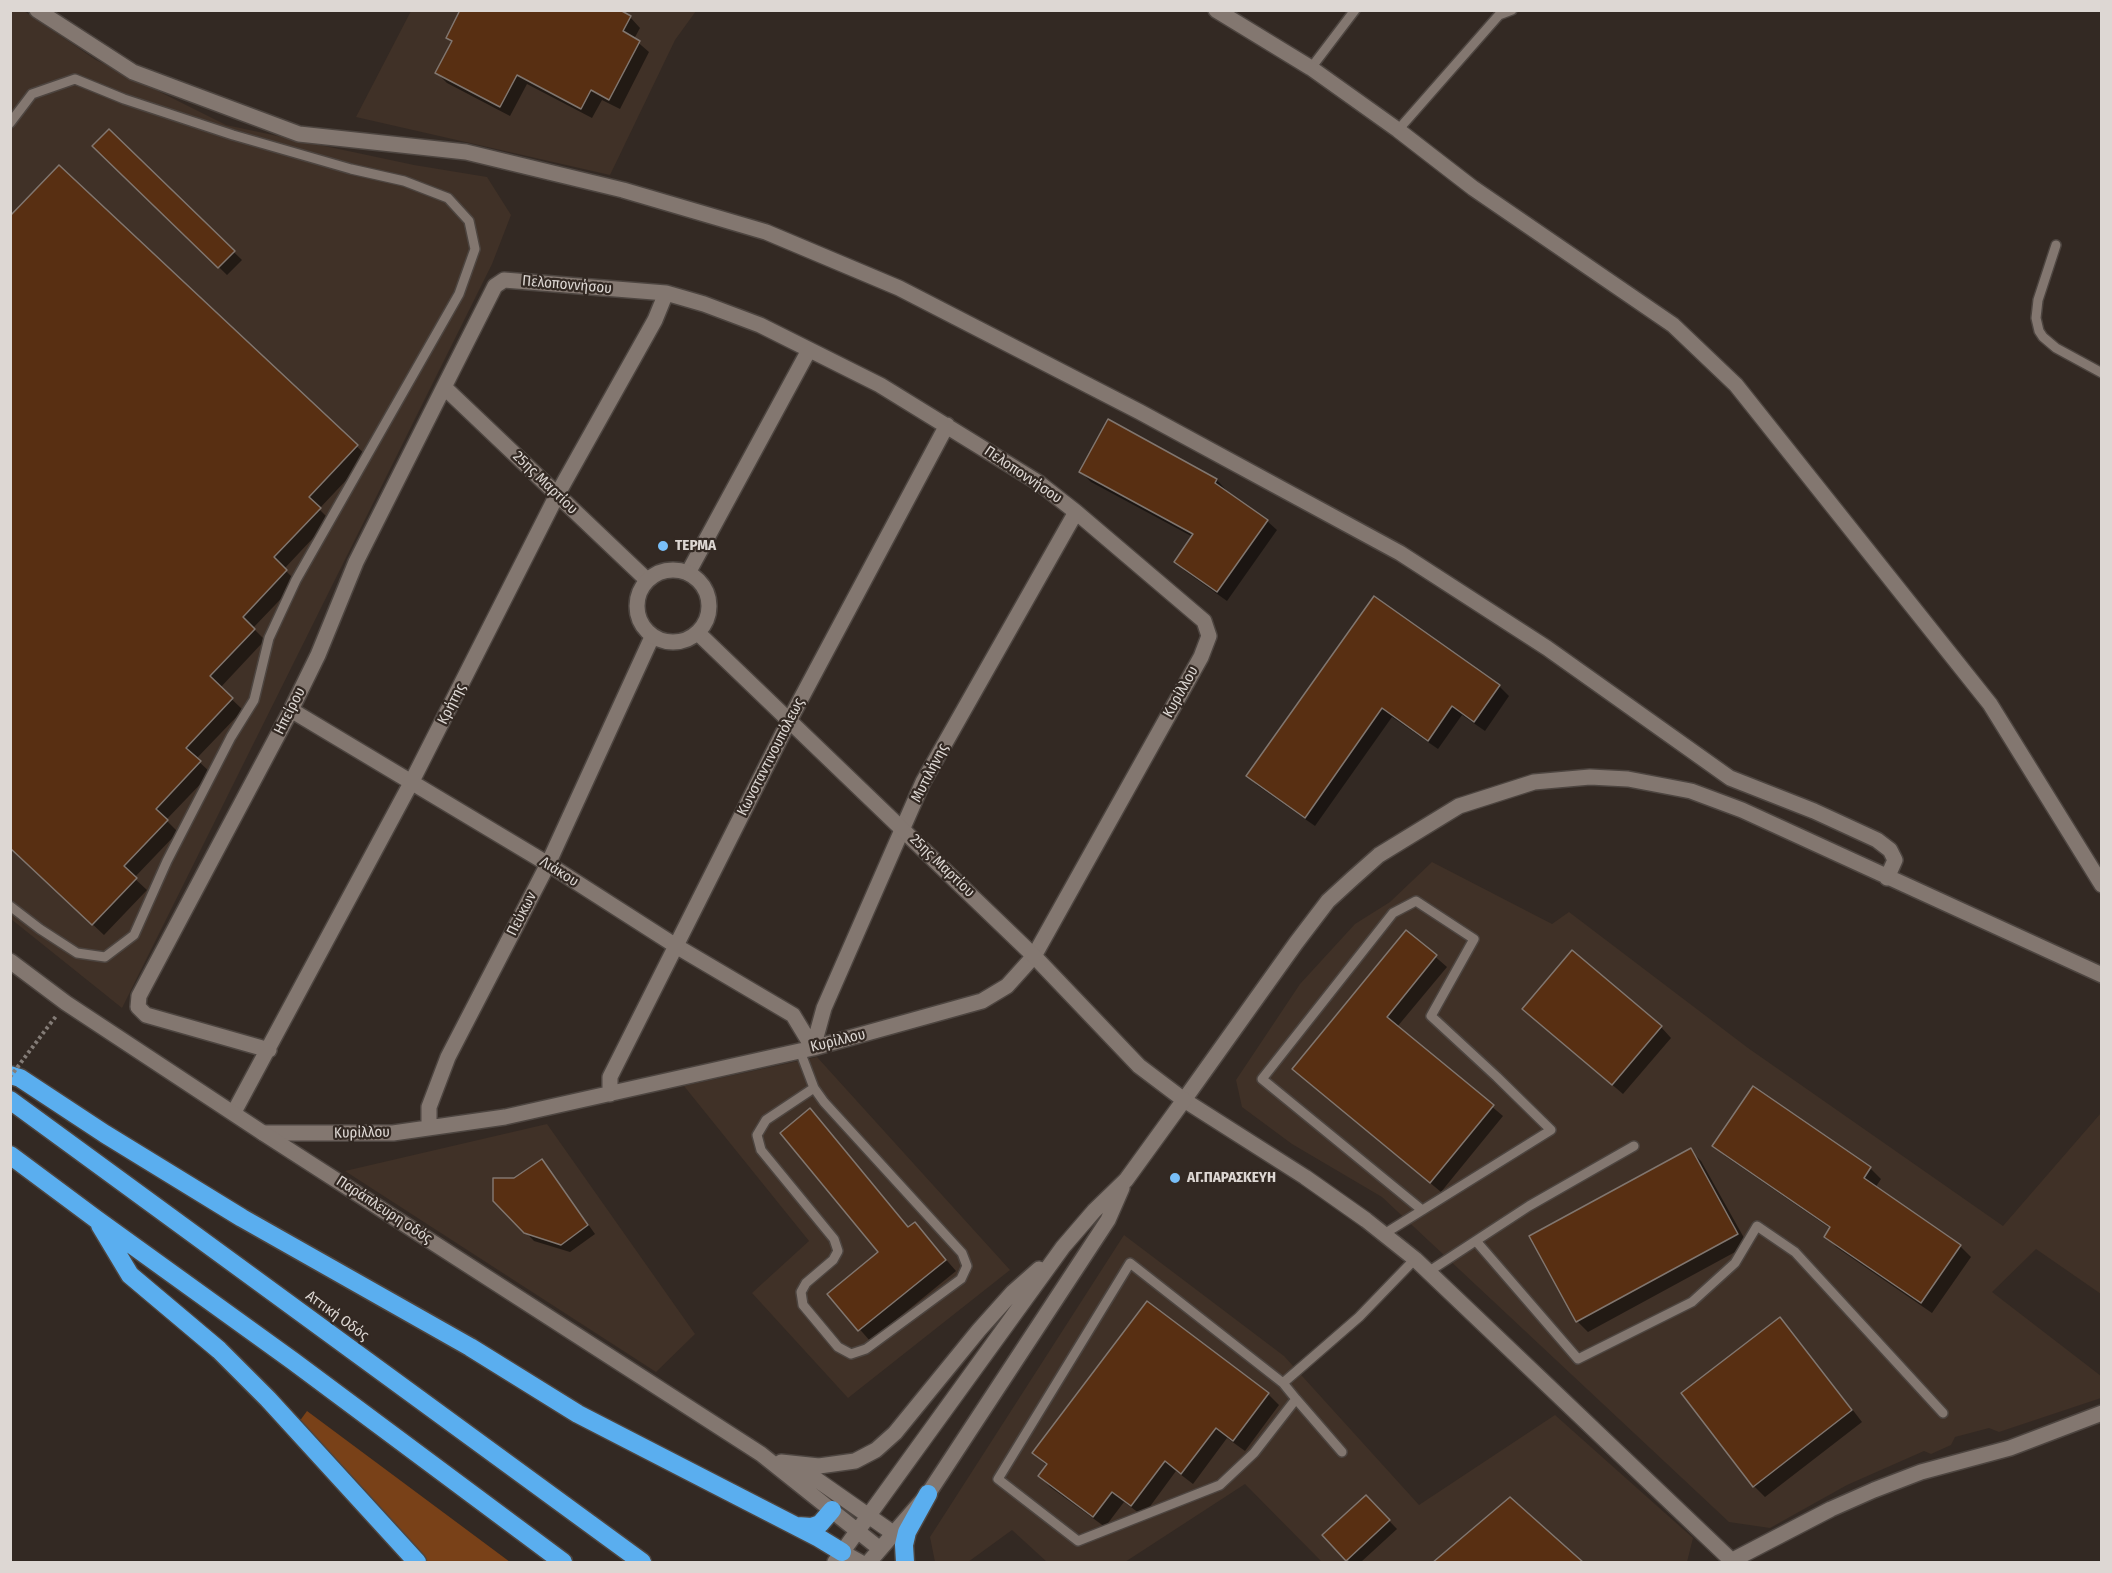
<!DOCTYPE html>
<html>
<head>
<meta charset="utf-8">
<style>
	body { margin:0 }
	#map { position:relative; width:2112px; height:1573px; overflow:hidden; background:#332923; font-family:"Fira Sans Condensed",sans-serif }
	canvas { display:block }
	.frame { position:absolute; inset:0; border:12px solid #ddd7d3; pointer-events:none }
</style>
</head>
<body>
<div id="map">
<canvas width="2112" height="1573"></canvas>
<div class="frame"></div>
</div>
<script>
const g = document.querySelector('canvas').getContext('2d');
g.lineJoin = 'round';
function fillPath(path, color) {
  g.fillStyle = color;
  g.fill(path, 'evenodd');
}
function poly(rows) {
  const path = new Path2D();
  for (const r of rows) {
    if (r.length === 3) {
      path.moveTo(r[0] + r[2], r[1]);
      path.arc(r[0], r[1], r[2], 0, 2 * Math.PI);
      continue;
    }
    path.moveTo(r[0], r[1]);
    for (let i = 2; i < r.length; i += 2) path.lineTo(r[i], r[i + 1]);
  }
  return path;
}
function strokePath(path, color, width, dash) {
  g.strokeStyle = color;
  g.lineWidth = width;
  g.lineCap = dash ? 'butt' : 'round';
  g.setLineDash(dash || []);
  g.stroke(path);
}
function label(font, color, halo, rows, align = 'center') {
  g.font = font + ' "Fira Sans Condensed",sans-serif';
  g.lineWidth = 4.5;
  g.setLineDash([]);
  g.textBaseline = 'middle';
  g.strokeStyle = halo;
  g.fillStyle = color;
  for (const [text, x, y, turn = 0] of rows) {
    g.save();
    g.translate(x, y);
    g.rotate((+turn || 0) * Math.PI / 180);
    g.textAlign = isNaN(turn) ? turn : align;
    if (halo) g.strokeText(text, 0, 0);
    g.fillText(text, 0, 0);
    g.restore();
  }
}
fillPath(poly([
	[10,11,24,11,96,60,226,125,414,165,487,177,511,215,492,264,122,1008,11,919],
	[411,11,696,11,675,40,610,175,356,117],
	[1432,862,1552,924,1569,912,1748,1048,2003,1226,2101,1113,2101,1294,2036,1249,1992,1292,2101,1376,2101,1398,1999,1432,1989,1428,1955,1437,1951,1445,1931,1454,1924,1451,1847,1485,1770,1528,1729,1522,1382,1197,1292,1144,1242,1107,1236,1080,1300,984,1355,924,1390,902],
	[817,1057,1010,1270,848,1398,752,1293,809,1241,684,1086],
	[547,1124,695,1334,656,1372,345,1171],
	[1124,1235,1284,1356,1419,1505,1555,1415,1693,1538,1687,1562,1322,1562,1245,1484,1125,1562,1047,1562,1012,1530,968,1562,935,1562,930,1537]
]), '#403127');
fillPath(poly([
	[307,1411,510,1562,425,1562,299,1422]
]), '#794118');
fillPath(poly([
	[630,17,640,28,634,39,649,52,620,109,602,100,592,118,527,84,510,116,447,83,437,73,453,43,448,38],
	[109,131,242,260,227,275,94,146],
	[59,167,368,457,319,509,330,520,284,569,297,582,253,628,265,640,220,688,243,710,196,759,211,773,166,820,178,832,134,878,147,890,104,935,10,847],
	[1108,421,1217,480,1226,490,1225,491,1267,521,1277,530,1227,601,1185,571,1176,562,1193,537,1091,482,1081,472],
	[1374,598,1499,686,1509,696,1485,731,1462,715,1438,749,1392,717,1315,826,1258,786,1248,776],
	[1407,932,1447,967,1397,1027,1503,1116,1441,1192,1294,1069],
	[1535,1019,1661,1027,1671,1038,1623,1094],
	[1754,1088,1870,1168,1881,1179,1875,1188,1960,1246,1971,1257,1932,1313,1836,1247,1826,1236,1831,1229,1725,1156,1714,1146],
	[810,1110,909,1228,915,1224,956,1271,870,1341,829,1294,880,1252],
	[1690,1150,1701,1161,1748,1245,1588,1332,1577,1321],
	[541,1161,549,1169,595,1234,570,1252,534,1241,495,1200,515,1179],
	[1147,1303,1268,1394,1279,1405,1245,1451,1227,1438,1193,1484,1176,1471,1143,1516,1124,1502,1105,1527,1050,1487,1040,1476,1047,1466,1034,1453],
	[1780,1319,1791,1330,1862,1422,1765,1497,1754,1486],
	[1374,1505,1397,1529,1361,1562,1350,1562,1325,1535]
]), '#0007');
const building = poly([
	[460,10,620,10,631,16,623,31,640,41,609,100,591,90,581,109,517,75,500,107,435,73,452,41,446,38,460,10],
	[109,129,235,251,218,268,92,146,109,129],
	[59,165,358,445,309,497,321,508,274,557,287,570,243,617,255,629,210,676,233,698,186,748,201,761,156,809,168,820,124,866,137,878,92,925,10,848,10,216,59,165],
	[1108,419,1217,479,1215,483,1268,520,1217,592,1174,562,1193,534,1079,472,1108,419],
	[1374,596,1500,685,1474,722,1452,706,1428,741,1382,708,1305,818,1246,776,1374,596],
	[1406,930,1437,955,1387,1017,1494,1105,1430,1183,1292,1069,1406,930],
	[1572,950,1662,1026,1612,1085,1522,1009,1572,950],
	[1753,1086,1871,1167,1864,1178,1961,1245,1921,1303,1824,1237,1830,1227,1712,1146,1753,1086],
	[810,1108,908,1227,915,1222,946,1260,858,1331,827,1294,878,1252,780,1133,810,1108],
	[1691,1148,1738,1234,1576,1322,1529,1236,1691,1148],
	[542,1159,588,1225,561,1245,524,1233,493,1201,493,1178,514,1178,542,1159],
	[1147,1301,1269,1393,1233,1441,1216,1428,1181,1474,1165,1461,1131,1506,1112,1492,1093,1517,1038,1476,1047,1464,1032,1453,1147,1301],
	[1780,1317,1852,1410,1753,1487,1681,1393,1780,1317],
	[1366,1495,1390,1520,1346,1561,1322,1535,1366,1495],
	[1510,1497,1584,1563,1432,1563,1510,1497]
]);
fillPath(building, '#582f12');
strokePath(building, '#81766f', 1.5);
const service = poly([
	[1311,68,1355,10],
	[10,123,32,94,75,79,124,99,233,135,351,169,404,181,448,198,469,221,475,249,459,294,296,580,269,638,254,700,231,737,167,861,134,935,105,957,77,953,40,929,10,906],
	[1398,130,1499,15,1512,10],
	[2056,245,2038,300,2036,318,2039,331,2043,337,2056,348,2102,373],
	[800,1051,814,1088,824,1102,962,1253,967,1266,961,1279,866,1349,851,1354,838,1347,803,1305,801,1292,806,1283,833,1260,838,1251,834,1239,761,1150,757,1135,766,1120,814,1088],
	[1384,1234,1551,1130,1497,1077,1431,1016,1474,939,1416,901,1393,913,1262,1079,1422,1210],
	[1476,1241,1578,1359,1692,1302,1735,1263,1757,1226,1795,1252,1943,1413],
	[1428,1272,1529,1206,1634,1146],
	[1283,1383,1359,1317,1415,1259],
	[1296,1399,1254,1453,1220,1485,1078,1541,998,1479,1130,1263,1283,1383,1296,1399,1342,1452]
]);
const minor = poly([
	[37,10,133,72,299,134,466,152,623,190,766,232,899,288,1140,412,1400,553,1547,648,1730,778,1814,811,1877,840,1890,850,1895,860,1887,878],
	[1216,10,1311,68,1398,130,1473,188,1673,325,1736,385,1990,704,2102,885],
	[444,387,647,580],
	[688,573,809,350],
	[291,710,548,864,676,946,793,1015,813,1048],
	[813,1048,824,1008,923,782,1076,512],
	[610,1094,610,1077,789,721,947,425],
	[234,1112,411,783,557,495,655,320,666,293],
	[429,1128,429,1107,448,1057,548,864,652,637],
	[263,1133,393,1133,505,1117,813,1048,982,1001,1007,986,1034,956,1201,657,1209,636,1204,621,1076,512,1039,483,880,385,760,325,704,304,666,293,504,280,495,286,444,387,356,562,318,655,291,710,139,996,138,1007,146,1015,269,1050],
	[1732,1561,1415,1259,1366,1220,1305,1177,1184,1100,1296,943,1328,901,1352,879,1379,855,1459,806,1534,782,1590,777,1628,779,1691,791,1742,810,2102,975],
	[1729,1562,1831,1509,1874,1490,1921,1472,2010,1448,2102,1413]
]);
const tertiary = poly([
	[673,606,36],
	[698,633,1034,956,1139,1066,1184,1100,1126,1180,1094,1211,1063,1247,835,1562],
	[10,961,66,1003,263,1133,761,1454,880,1549],
	[781,1462,819,1466,855,1461,876,1450,895,1433,979,1330,1013,1292,1039,1269],
	[791,1467,813,1477,893,1533],
	[842,1552,860,1562],
	[869,1562,928,1494,1108,1220,1122,1188]
]);
const motorway = poly([
	[10,1075,20,1078,105,1134,242,1218,470,1347,578,1414,819,1538,842,1552],
	[10,1100,642,1562],
	[10,1155,96,1219,293,1361,563,1562],
	[100,1225,130,1275,219,1350,268,1399,417,1562],
	[797,1526,812,1527,820,1524,832,1510],
	[905,1562,904,1545,907,1532,928,1494]
]);
strokePath(service, '#4d4540', 12);
strokePath(minor, '#4d4540', 18);
strokePath(tertiary, '#4d4540', 18);
strokePath(motorway, '#4d4540', 21);
strokePath(poly([
	[50,1024,57,1015]
]), '#847c77', 4, [3, 3]);
strokePath(service, '#837770', 9);
strokePath(minor, '#837770', 15);
strokePath(tertiary, '#837770', 15);
strokePath(motorway, '#5aaeef', 18);
strokePath(poly([
	[10,1077,50,1024]
]), '#847c77', 4, [3, 3]);
for (const [x, y, r, color] of [
	[663,546,6,"#79bff8"],
	[1175,1178,6,"#79bff8"]
]) {
  const dot = new Path2D();
  dot.arc(x, y, r, 0, 2 * Math.PI);
  g.fillStyle = color;
  g.fill(dot);
  strokePath(dot, '#332923', 2);
}
label('15px', '#ddd7d3', '#332923', [
	["Πελοποννήσου",567,285,5],
	["Πελοποννήσου",1023,475,34],
	["25ης Μαρτίου",545,483,44],
	["Κυρίλλου",1181,692,-61],
	["Κρήτης",452,704,-63],
	["Ηπείρου",290,711,-63],
	["Κωνσταντινουπόλεως",771,757,-63],
	["Μυτιλήνης",930,773,-63],
	["25ης Μαρτίου",942,866,44],
	["Λιάκου",559,872,32],
	["Πεύκων",522,914,-63],
	["Κυρίλλου",838,1041,-14],
	["Κυρίλλου",362,1133,-1],
	["Παράπλευρη οδός",384,1210,33],
	["Αττική Οδός",337,1316,36]
]);
label('bold 15px', '#ddd7d3', '#332923', [
	["ΤΕΡΜΑ",675,546],
	["ΑΓ.ΠΑΡΑΣΚΕΥΗ",1187,1178]
], 'left');
</script>
</body>
</html>
